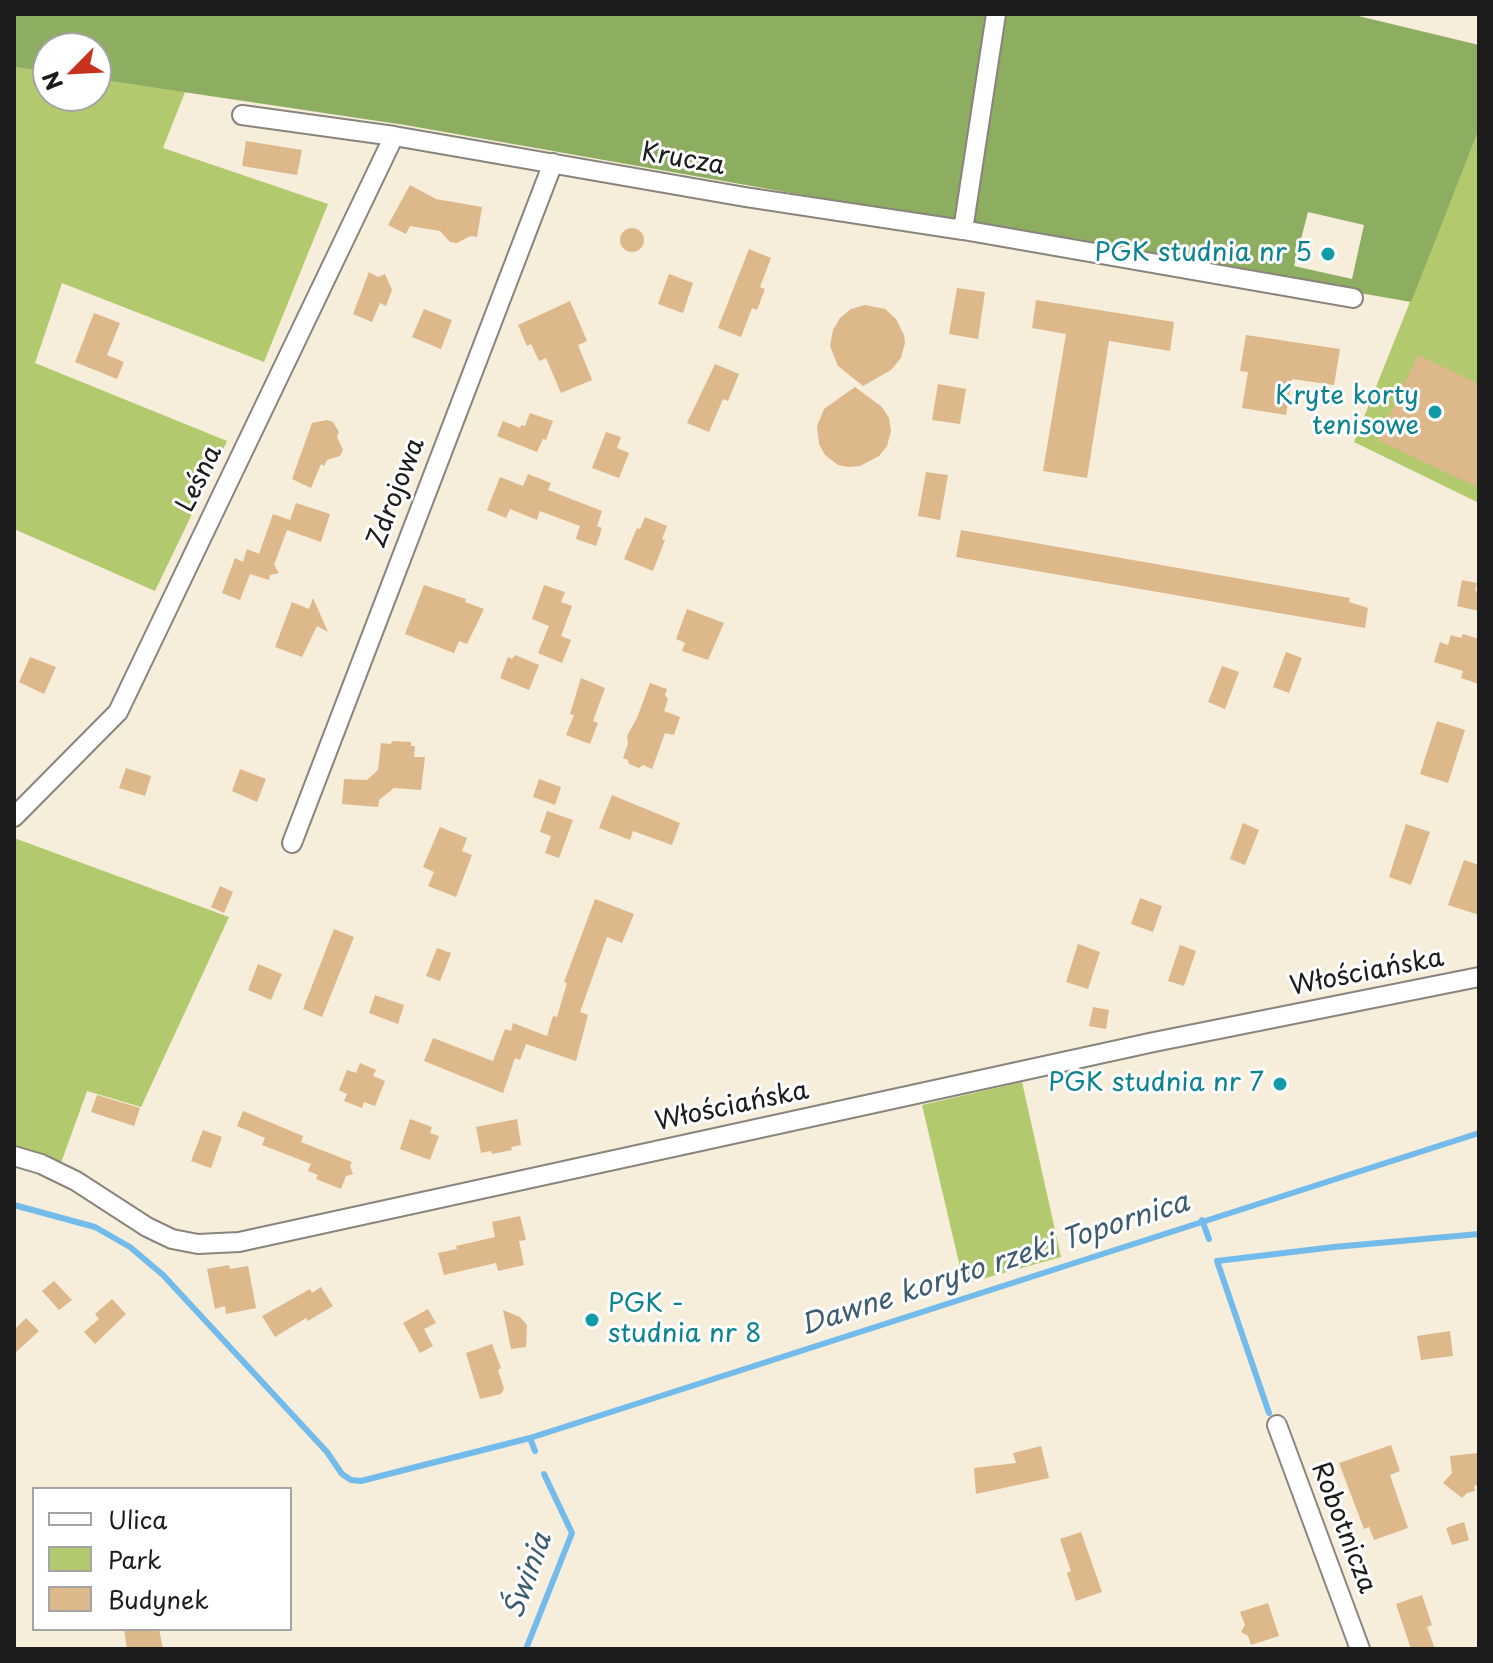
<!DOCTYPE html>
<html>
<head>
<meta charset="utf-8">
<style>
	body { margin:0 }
	#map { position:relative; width:1493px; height:1663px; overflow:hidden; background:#f6eddb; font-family:"Playpen Sans",sans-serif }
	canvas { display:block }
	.frame { position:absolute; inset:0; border:16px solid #1c1c1c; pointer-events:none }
	.legend { position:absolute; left:32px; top:1487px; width:260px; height:144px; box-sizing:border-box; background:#fff; border:2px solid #a4a4a4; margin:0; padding:10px 14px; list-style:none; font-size:24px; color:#1c1c1c }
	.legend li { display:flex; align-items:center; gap:16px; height:40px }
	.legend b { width:40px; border:2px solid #a4a4a4 }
	.north { position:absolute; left:32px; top:32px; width:80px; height:80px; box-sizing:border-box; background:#fff; border:2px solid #a4a4a4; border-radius:50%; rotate:246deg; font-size:22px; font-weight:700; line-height:32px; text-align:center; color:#1c1c1c }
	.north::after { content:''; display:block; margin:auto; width:28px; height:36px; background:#c8321e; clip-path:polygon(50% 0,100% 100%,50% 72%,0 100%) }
</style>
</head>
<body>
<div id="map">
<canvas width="1493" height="1663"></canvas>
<div class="frame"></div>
<ul class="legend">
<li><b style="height:10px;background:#fff"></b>Ulica</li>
<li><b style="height:22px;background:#b2c96d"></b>Park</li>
<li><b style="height:22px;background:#ddb88b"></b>Budynek</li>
</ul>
<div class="north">N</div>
</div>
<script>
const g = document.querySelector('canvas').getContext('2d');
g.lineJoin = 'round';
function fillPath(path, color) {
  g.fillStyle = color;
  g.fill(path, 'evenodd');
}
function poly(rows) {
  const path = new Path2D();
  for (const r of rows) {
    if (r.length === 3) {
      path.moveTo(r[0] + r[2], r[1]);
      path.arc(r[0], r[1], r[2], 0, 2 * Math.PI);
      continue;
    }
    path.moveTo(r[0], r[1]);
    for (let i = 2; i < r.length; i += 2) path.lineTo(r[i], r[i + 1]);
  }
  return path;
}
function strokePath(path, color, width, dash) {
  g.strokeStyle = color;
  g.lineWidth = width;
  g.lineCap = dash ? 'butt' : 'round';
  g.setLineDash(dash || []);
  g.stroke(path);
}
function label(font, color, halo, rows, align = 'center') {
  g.font = font + ' "Playpen Sans",sans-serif';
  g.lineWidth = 6;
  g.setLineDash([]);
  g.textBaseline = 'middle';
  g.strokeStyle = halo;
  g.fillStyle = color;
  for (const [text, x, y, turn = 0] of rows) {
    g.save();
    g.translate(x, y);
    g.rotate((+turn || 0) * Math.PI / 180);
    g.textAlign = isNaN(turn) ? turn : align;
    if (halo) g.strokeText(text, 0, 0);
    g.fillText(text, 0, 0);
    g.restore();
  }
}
fillPath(poly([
	[14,67,48,72,48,96,96,96,96,79,185,92,163,148,328,204,264,362,62,283,35,363,227,441,155,591,14,529],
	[1479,129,1479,503,1354,442],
	[14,838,229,917,141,1107,87,1091,61,1163,14,1146],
	[1022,1082,1061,1257,964,1284,922,1105]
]), '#b2c96d');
fillPath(poly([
	[14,14,1350,14,1479,45,1479,129,1411,302,405,125,96,79,96,48,48,48,48,72,14,67],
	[1308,212,1364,225,1352,279,1294,266]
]), '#8dad60');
strokePath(poly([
	[14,1205,95,1227,130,1247,163,1275,327,1452,342,1474,351,1480,361,1481,530,1438,1479,1133],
	[1202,1220,1209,1239],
	[1217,1261,1334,1247,1479,1234],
	[1217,1261,1269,1413],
	[530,1438,535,1451],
	[526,1649,572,1533,544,1474]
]), '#72bbeb', 6);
fillPath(poly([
	[246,141,302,150,297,175,242,166],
	[410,185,436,199,482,207,477,237,470,236,457,243,450,242,440,231,410,226,406,234,388,225],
	[632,240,12],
	[749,249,771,258,760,287,765,289,757,310,752,308,741,337,718,328],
	[369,272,378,277,385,274,392,290,386,306,380,303,372,322,353,314],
	[669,274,693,283,683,313,658,304],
	[957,288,985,292,978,339,949,334],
	[1036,300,1174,322,1170,351,1109,341,1087,478,1043,471,1066,334,1032,328],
	[570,301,587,341,578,345,592,380,561,393,546,358,539,361,531,344,527,346,518,325],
	[865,305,885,309,896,319,904,335,905,343,901,358,891,370,863,386,838,366,830,346,833,330,840,318,851,309],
	[424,309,452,320,441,349,412,337],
	[94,313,120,323,107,355,124,362,117,379,75,362],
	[1246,335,1340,349,1334,385,1292,379,1286,415,1242,408,1248,372,1240,371],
	[1418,355,1479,384,1479,488,1378,440],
	[715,364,739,374,728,401,723,399,709,432,687,423],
	[938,384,966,389,960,424,932,420],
	[855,387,882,407,889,418,891,431,887,446,879,456,860,466,848,467,838,465,825,455,819,444,817,426,824,409],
	[530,413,553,421,546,440,543,439,537,452,497,436,503,421,520,428,521,425,525,426],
	[327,420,333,422,339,432,337,437,343,450,340,456,327,460,324,466,321,464,311,488,292,479,312,423],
	[606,432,621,437,617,448,629,453,619,478,592,468],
	[926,472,948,475,940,520,918,516],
	[528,474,551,483,548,490,602,511,597,526,602,528,596,546,576,539,580,526,540,511,537,520,510,509,506,518,487,510,500,477,523,486],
	[296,503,330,514,321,542,287,530,274,565,279,573,270,575,269,580,250,574,240,600,222,593,235,558,243,562,247,549,259,554,273,514,290,520],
	[645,517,667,526,662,539,665,540,653,571,624,559,637,528,640,529],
	[961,530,1350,598,1349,602,1368,608,1365,628,956,557],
	[1462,580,1477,583,1475,591,1479,592,1479,611,1457,606],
	[424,585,466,599,465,602,484,609,467,644,459,641,454,653,405,634],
	[544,585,565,592,561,602,572,606,561,636,571,640,562,663,538,653,549,626,532,619],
	[313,598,328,632,317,626,302,657,275,647,292,602,309,609],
	[687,609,724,623,708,660,682,651,685,643,676,639],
	[1463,634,1479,639,1479,684,1461,678,1463,671,1434,662,1440,642,1448,645,1451,635,1461,638],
	[1286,652,1302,658,1289,693,1273,687],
	[515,655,539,665,529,690,500,678,508,657,512,659],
	[30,657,56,667,44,694,19,682],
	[1222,666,1239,672,1225,709,1208,702],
	[581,678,605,688,593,721,598,723,590,744,566,735,574,715,570,714],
	[650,683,667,689,665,695,668,699,664,711,680,717,674,735,665,733,652,769,643,765,639,768,629,764,628,760,623,758,628,744,627,736,637,718],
	[1437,721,1465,730,1448,783,1420,774],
	[392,741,411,742,411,746,415,746,414,757,425,757,421,790,394,788,379,800,378,807,342,804,344,779,367,780,378,770,381,743,391,744],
	[126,768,151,776,145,796,119,788],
	[240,769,266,779,257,802,232,791],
	[539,779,561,787,555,805,533,797],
	[612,795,680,823,672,845,633,831,630,840,599,828],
	[547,811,573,820,559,858,545,853,551,836,540,832],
	[1243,823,1259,830,1245,865,1230,859],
	[1406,824,1430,832,1411,885,1389,877],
	[440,827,467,838,462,851,472,855,456,897,428,886,434,872,423,867],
	[1464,860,1479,865,1479,915,1448,905],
	[220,886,233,892,224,913,211,907],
	[1140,898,1162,906,1153,932,1131,924],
	[595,899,634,914,622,943,607,937,580,1012,588,1015,576,1061,526,1044,520,1060,515,1058,503,1093,424,1061,433,1038,493,1061,505,1029,511,1031,513,1023,547,1036,553,1016,557,1017,567,983,564,982],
	[334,929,354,937,322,1017,303,1009],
	[1078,944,1100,952,1088,989,1066,982],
	[1180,945,1196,951,1184,986,1168,981],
	[437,948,451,953,440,981,426,976],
	[258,964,282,974,271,1000,248,990],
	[375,995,404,1005,398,1024,369,1013],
	[1093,1007,1109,1010,1106,1029,1089,1026],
	[360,1063,376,1070,373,1076,385,1081,375,1106,364,1102,362,1108,344,1101,347,1094,339,1090,347,1070,356,1073],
	[97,1095,140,1108,134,1126,91,1112],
	[243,1111,303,1136,301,1142,352,1162,350,1166,353,1174,346,1176,341,1189,316,1179,318,1175,308,1171,311,1164,262,1145,265,1138,237,1126],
	[410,1119,432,1127,430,1133,439,1136,430,1160,400,1149],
	[517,1119,521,1145,511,1147,512,1150,492,1154,491,1151,481,1153,476,1127],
	[203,1130,222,1137,211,1168,191,1161],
	[520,1216,526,1240,519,1241,524,1265,498,1271,496,1263,444,1275,438,1253,457,1249,456,1246,495,1237,492,1222],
	[229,1265,230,1269,248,1266,256,1308,226,1314,225,1306,215,1309,207,1269],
	[54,1281,72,1300,59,1310,42,1291],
	[321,1287,333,1306,308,1321,306,1318,275,1337,262,1316,310,1289,312,1293],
	[112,1299,126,1314,95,1344,84,1332,99,1319,95,1314],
	[428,1309,436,1323,424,1329,433,1346,420,1353,403,1323],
	[503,1310,520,1317,527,1325,526,1347,511,1349],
	[26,1318,39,1331,14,1354,14,1330],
	[1450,1331,1453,1356,1421,1360,1417,1336],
	[492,1344,501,1368,498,1370,504,1389,501,1394,480,1399,466,1353],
	[1391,1445,1400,1471,1390,1475,1408,1528,1374,1540,1369,1527,1364,1529,1339,1463],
	[1041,1446,1049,1478,976,1494,974,1468,1016,1463,1013,1453],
	[1479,1453,1479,1485,1474,1486,1475,1491,1467,1493,1462,1498,1443,1483,1452,1473,1450,1456],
	[1464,1522,1469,1540,1452,1545,1446,1528],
	[1081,1532,1102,1592,1076,1601,1067,1573,1071,1571,1060,1539],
	[1422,1595,1432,1625,1427,1627,1435,1649,1411,1649,1396,1604],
	[1268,1603,1279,1636,1251,1645,1248,1636,1241,1632,1245,1625,1240,1612],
	[124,1629,159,1629,163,1649,127,1649]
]), '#ddb88b');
const street = poly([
	[242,115,394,136,745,197,963,230,1353,298],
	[963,230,996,14],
	[14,817,118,712,394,136],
	[292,843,553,163],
	[14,1156,41,1164,76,1181,147,1227,172,1239,198,1244,239,1242,1154,1042,1479,977],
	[1277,1425,1360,1649]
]);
strokePath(street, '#89847c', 22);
strokePath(street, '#fff', 18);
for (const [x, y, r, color] of [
	[1328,254,8,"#0f9aa8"],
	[1435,412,8,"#0f9aa8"],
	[1280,1084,8,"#0f9aa8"],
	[592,1320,8,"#0f9aa8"]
]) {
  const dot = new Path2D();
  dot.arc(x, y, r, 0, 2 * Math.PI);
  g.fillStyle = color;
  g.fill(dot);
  strokePath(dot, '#fff', 3);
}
label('26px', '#1c1c1c', '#fff', [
	["Krucza",683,160,10],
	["Leśna",200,479,-64],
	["Zdrojowa",397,493,-69],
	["Włościańska",1367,973,-11],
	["Włościańska",732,1107,-12],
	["Robotnicza",1343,1528,69]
]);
label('26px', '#0d838f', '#fff', [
	["PGK studnia nr 5",1312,254],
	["Kryte korty",1419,397],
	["tenisowe",1419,427],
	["PGK studnia nr 7",1264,1084],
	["PGK -",608,1305,"left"],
	["studnia nr 8",608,1335,"left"]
], 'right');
label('italic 28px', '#3e5c6f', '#fff', [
	["Dawne koryto rzeki Topornica",995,1265,-18],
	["Świnia",529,1576,-70]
]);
</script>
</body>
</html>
